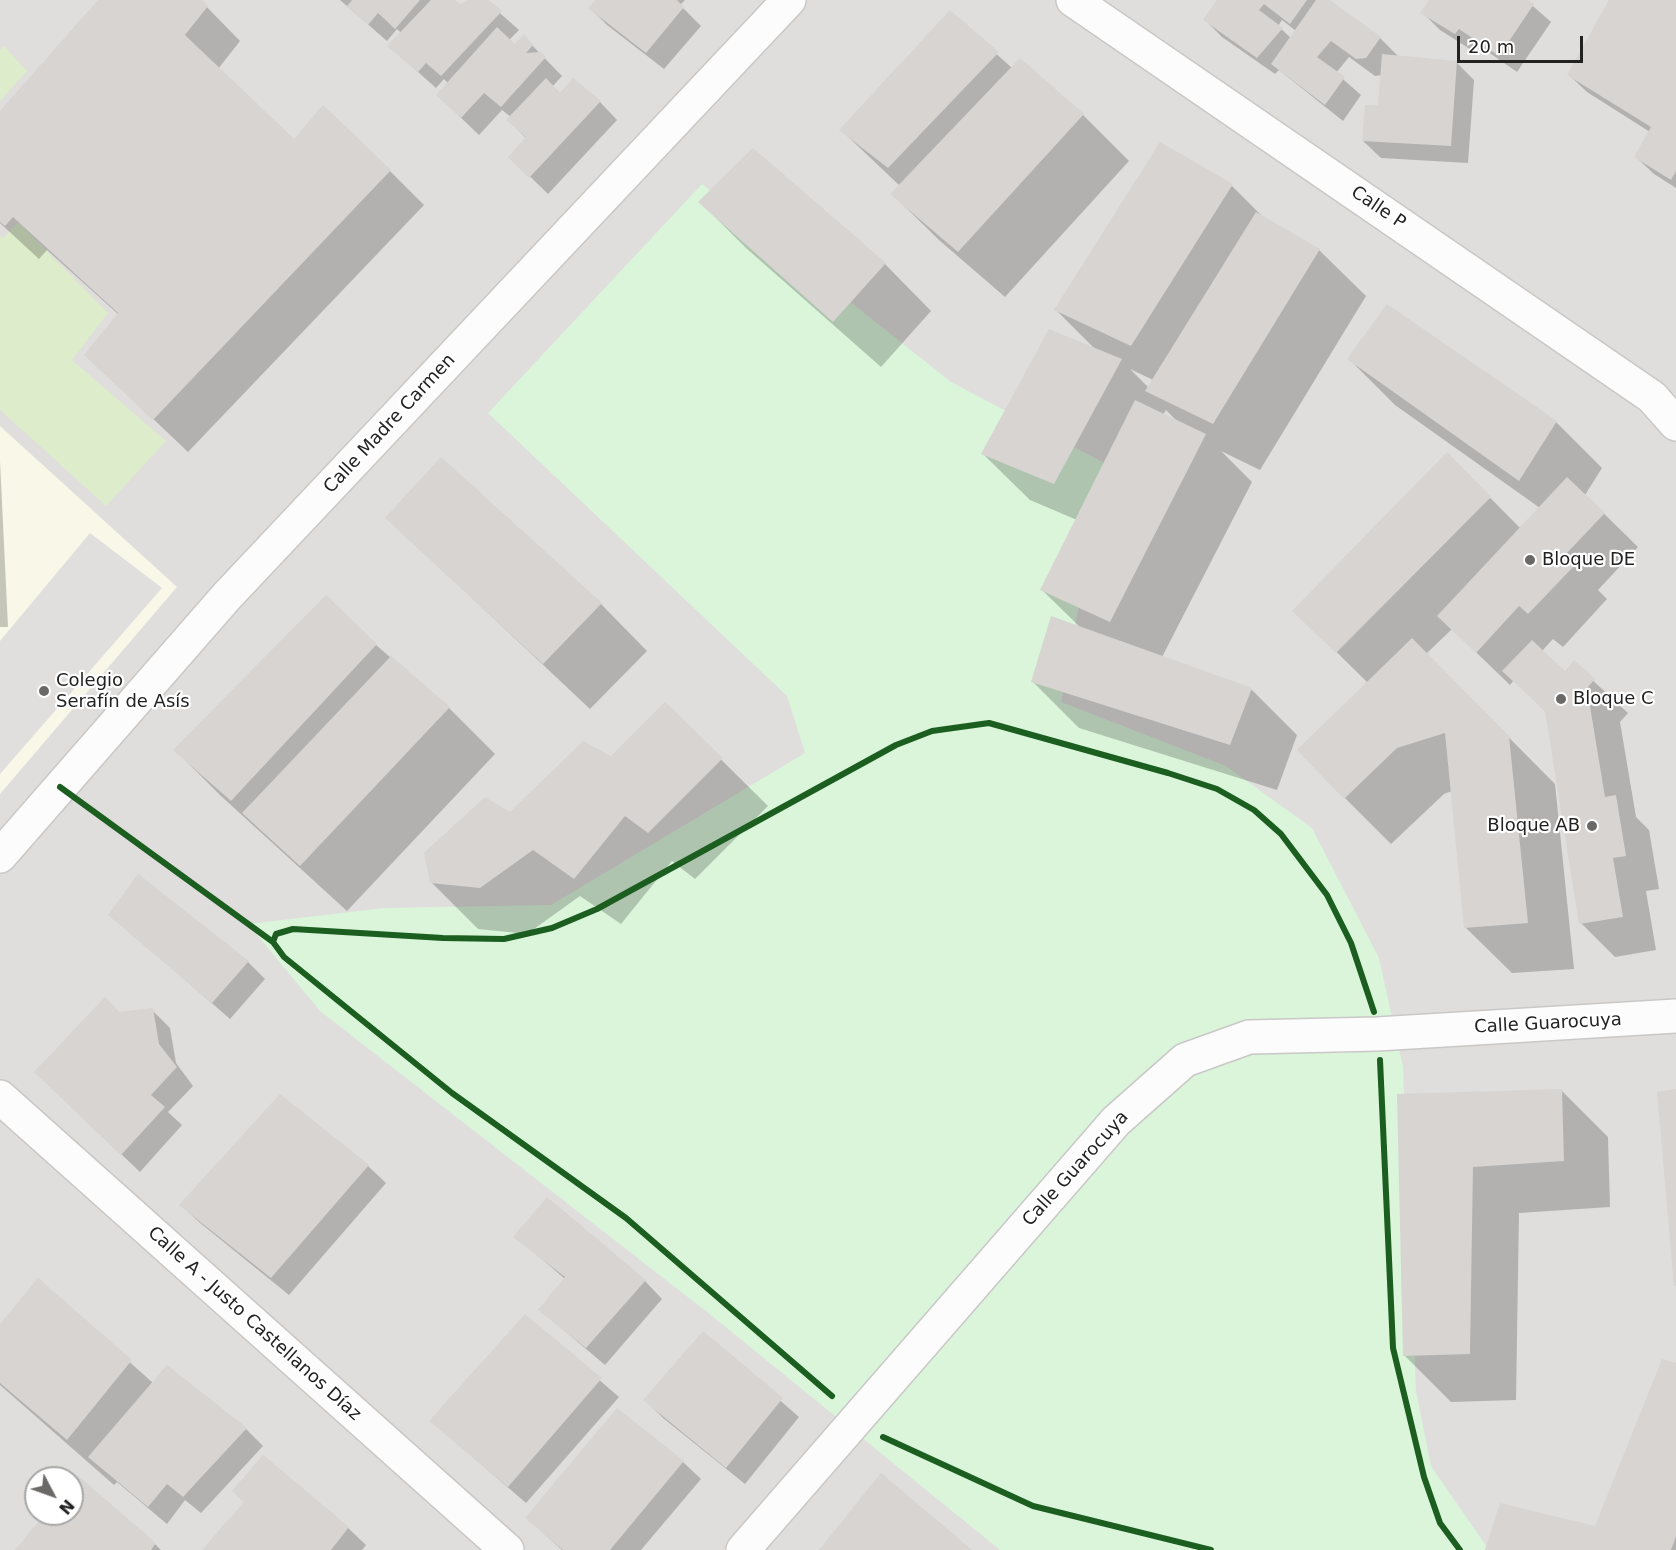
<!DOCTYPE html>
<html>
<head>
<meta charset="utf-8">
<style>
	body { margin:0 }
	#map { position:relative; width:1676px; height:1550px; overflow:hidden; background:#f0eeeb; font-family:"DejaVu Sans",sans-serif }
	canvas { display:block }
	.north { position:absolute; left:24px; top:1466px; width:60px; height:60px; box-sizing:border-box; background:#fff; border:2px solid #a7a7a7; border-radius:50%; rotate:131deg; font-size:16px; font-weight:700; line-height:24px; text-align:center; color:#222 }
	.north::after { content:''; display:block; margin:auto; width:21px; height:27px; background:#6a6968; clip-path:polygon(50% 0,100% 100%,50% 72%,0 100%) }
	.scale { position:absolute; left:1457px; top:36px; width:126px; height:27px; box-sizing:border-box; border:3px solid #222; border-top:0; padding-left:8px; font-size:18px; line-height:21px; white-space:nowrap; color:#222; -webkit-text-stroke:4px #fff; paint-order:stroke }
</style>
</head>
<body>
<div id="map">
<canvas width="1676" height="1550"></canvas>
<div class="north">N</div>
<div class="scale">20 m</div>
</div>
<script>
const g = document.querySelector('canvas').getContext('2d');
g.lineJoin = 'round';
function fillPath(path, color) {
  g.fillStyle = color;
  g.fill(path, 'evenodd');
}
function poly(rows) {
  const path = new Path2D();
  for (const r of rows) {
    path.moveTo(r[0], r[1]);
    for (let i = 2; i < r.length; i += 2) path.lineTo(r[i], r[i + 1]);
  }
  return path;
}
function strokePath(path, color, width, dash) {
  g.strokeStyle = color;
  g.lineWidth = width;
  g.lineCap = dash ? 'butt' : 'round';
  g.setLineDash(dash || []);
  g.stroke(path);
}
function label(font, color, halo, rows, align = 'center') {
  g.font = font + ' "DejaVu Sans",sans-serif';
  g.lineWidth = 4.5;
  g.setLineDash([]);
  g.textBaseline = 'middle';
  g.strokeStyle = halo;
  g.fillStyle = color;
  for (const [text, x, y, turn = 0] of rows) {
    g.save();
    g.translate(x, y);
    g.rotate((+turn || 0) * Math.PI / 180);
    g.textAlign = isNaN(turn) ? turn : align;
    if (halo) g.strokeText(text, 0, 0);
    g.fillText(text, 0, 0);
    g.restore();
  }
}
fillPath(poly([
	[0,0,1676,0,1676,1550,0,1550],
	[36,1478,72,1478,72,1514,36,1514]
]), '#dfdedc');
fillPath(poly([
	[0,426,177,587,0,794]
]), '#f8f7e8');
fillPath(poly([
	[4,46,27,71,0,101,0,50],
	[18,222,108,313,72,360,166,441,106,506,0,410,0,236,3,238]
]), '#ddeccb');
fillPath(poly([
	[702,184,951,382,1110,466,1075,624,1061,702,1226,766,1312,828,1379,958,1403,1067,1416,1391,1431,1466,1489,1550,1000,1550,707,1312,320,1011,248,924,384,908,551,905,805,753,787,696,488,413]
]), '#daf5da');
fillPath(poly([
	[90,533,162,588,0,774,0,641]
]), '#e0dfde');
fillPath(poly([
	[100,0,200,0,240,41,218,69,294,141,390,171,424,205,188,452,86,355,119,315,47,250,39,259,0,223,0,113],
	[340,0,453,0,460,6,472,0,485,0,519,30,509,40,516,46,524,37,562,76,552,87,560,95,600,102,617,120,548,194,510,157,526,138,508,120,511,117,502,110,479,135,456,113,449,84,444,79,436,88,389,46,401,33,397,29,387,41],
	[598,0,685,0,680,5,701,26,664,69,607,25,590,8],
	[1219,0,1328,0,1380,38,1398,56,1456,62,1474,80,1468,163,1381,158,1363,141,1380,107,1382,75,1375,76,1349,57,1336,73,1361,95,1343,121,1279,70,1275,74,1222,37,1205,20],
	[1282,20,1296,31,1291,38,1278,26],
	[1431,0,1526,0,1551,22,1517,72,1478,45,1473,51,1440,30,1422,12],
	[1611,0,1676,0,1676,188,1654,174,1636,157,1650,132,1587,92,1569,75],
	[950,12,1012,68,1083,115,1129,161,1005,297,939,240,892,194,900,186,841,130],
	[1232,186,1266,220,1319,250,1366,296,1260,470,1221,451,1252,482,1162,657,1251,689,1297,735,1277,790,1079,728,1032,681,1080,627,1042,590,1077,520,1030,500,983,454,1096,350,1056,310],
	[1130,369,1153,380,1149,388],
	[1166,410,1178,422,1163,415],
	[700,202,885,264,931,311,881,367,746,248],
	[1349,359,1556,422,1602,468,1585,495,1638,547,1598,590,1607,599,1563,647,1553,639,1542,651,1566,673,1574,663,1628,713,1620,722,1636,817,1649,830,1659,889,1646,891,1656,950,1615,957,1581,923,1547,713,1514,680,1510,685,1452,629,1426,654,1555,784,1574,969,1512,973,1465,927,1452,791,1444,794,1391,844,1345,798,1368,683,1295,611,1447,454,1521,529,1540,508,1395,405],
	[441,459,601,604,647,651,590,709,387,518],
	[0,461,8,627,0,627],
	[376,645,449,708,495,754,347,911,221,796,175,750],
	[665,704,768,806,695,879,672,861,621,924,580,896,527,934,478,929,431,882,510,814,611,758],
	[110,914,248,962,265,979,230,1019],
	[152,1010,170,1028,176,1063,193,1086,168,1112,182,1125,140,1172,54,1090,119,1013],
	[1561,1090,1608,1137,1610,1207,1519,1213,1516,1400,1451,1402,1405,1356,1398,1095],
	[280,1096,368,1166,386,1183,289,1295,199,1222,181,1205],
	[515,1236,645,1281,662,1299,605,1365,540,1310,565,1279],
	[39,1281,153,1383,167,1367,246,1429,263,1446,201,1513,185,1500,167,1524,117,1482,114,1485,0,1385,0,1326],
	[525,1316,619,1397,526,1503,431,1421],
	[703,1333,799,1417,745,1484,663,1418,645,1400],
	[1676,1364,1676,1550,1487,1550,1595,1528],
	[683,1462,701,1479,641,1550,562,1550,527,1518],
	[77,1477,155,1544,161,1550,17,1550,47,1514,72,1514,72,1483],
	[246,1503,348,1528,366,1545,362,1550,204,1550]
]), '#0003');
fillPath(poly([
	[98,0,202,0,208,6,185,35,294,139,323,105,391,170,153,420,84,355,118,313,13,217,5,226,0,222,0,111],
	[352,0,420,0,395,29,378,13,368,25,347,6],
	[431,0,455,0,460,4,468,0,488,0,502,11,441,76,426,63,418,72,387,46],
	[595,0,677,0,684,7,646,53,588,8],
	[1217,0,1307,0,1290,24,1264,4,1259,10,1283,28,1257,58,1203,20],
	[1316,0,1330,0,1381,37,1366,58,1356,59,1331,41,1317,57,1345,77,1325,105,1271,64],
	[1429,0,1528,0,1534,4,1499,56,1459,29,1455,34,1420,13],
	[1609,0,1676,0,1676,171,1671,180,1634,157,1651,127,1567,75],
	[950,10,999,52,888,168,839,130],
	[497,27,515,44,524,34,533,45,526,53,540,52,546,57,501,107,484,93,461,118,436,95],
	[1382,54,1457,61,1451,146,1362,141,1365,105,1378,105],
	[1020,58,1084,114,958,252,890,194],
	[546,78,560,93,573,78,601,101,529,178,508,157,526,137,506,120],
	[1160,142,1233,184,1131,346,1054,310],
	[753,148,886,263,833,322,698,202],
	[1256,212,1320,249,1213,424,1145,391],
	[1387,304,1557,421,1519,481,1347,359],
	[1049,329,1122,359,1054,484,981,454],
	[1135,400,1206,434,1110,622,1040,590],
	[1447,452,1491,497,1336,653,1292,611],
	[441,457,602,603,543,664,385,518],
	[1567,477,1605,513,1565,555,1575,565,1528,614,1519,606,1476,653,1437,616],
	[326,595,377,644,231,801,173,750],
	[1051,616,1252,688,1230,745,1031,682],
	[1412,638,1509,736,1528,923,1464,928,1445,733,1397,748,1344,799,1297,750],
	[1532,640,1565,671,1574,660,1595,679,1587,688,1605,797,1616,795,1626,856,1613,858,1623,917,1579,924,1545,711,1502,671],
	[391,656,450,707,300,866,242,813],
	[665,702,723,758,648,833,625,816,574,879,533,850,480,888,430,883,424,853,485,797,510,812,583,741,611,756],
	[138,874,249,961,212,1003,108,915],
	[105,997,119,1012,153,1008,159,1044,177,1067,151,1095,165,1107,121,1155,34,1072],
	[1562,1089,1564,1161,1473,1167,1470,1354,1403,1356,1397,1094],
	[1676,1089,1676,1286,1674,1286,1657,1092],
	[280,1094,369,1165,271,1278,179,1205],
	[547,1197,646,1280,586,1348,538,1310,565,1277,513,1237],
	[38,1278,132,1360,67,1440,0,1383,0,1324],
	[525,1314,602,1378,508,1487,429,1421],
	[703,1331,783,1398,726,1468,643,1400],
	[1662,1359,1676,1363,1676,1536,1671,1550,1485,1550,1500,1503,1595,1526],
	[167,1365,247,1428,183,1497,167,1484,148,1507,88,1457],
	[617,1408,684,1461,610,1550,563,1550,525,1518],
	[263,1455,349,1527,331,1550,202,1550,244,1502,232,1491],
	[881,1473,972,1550,819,1550],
	[77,1475,156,1543,151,1550,15,1550,45,1514,72,1514,72,1481]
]), '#d7d4d2');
const minor = poly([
	[1073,0,1652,397,1676,424],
	[0,856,227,596,789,0],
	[0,1097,507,1550],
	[743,1550,1116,1121,1185,1060,1249,1037,1377,1034,1676,1016]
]);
strokePath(minor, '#c9c8c7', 36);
strokePath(minor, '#fdfcfc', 33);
strokePath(poly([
	[60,787,273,942],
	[1380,1060,1393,1348,1424,1477,1440,1523,1460,1550],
	[832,1396,626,1218,452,1093,284,957,273,942,276,934,293,929,443,938,504,939,552,928,597,909,896,745,932,731,989,723,1168,773,1217,789,1254,810,1281,834,1327,895,1351,943,1374,1012],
	[883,1437,1033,1506,1211,1550]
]), '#1b5e20', 6);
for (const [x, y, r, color] of [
	[1530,560,6,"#6a6968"],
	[44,691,6,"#6a6968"],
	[1561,699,6,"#6a6968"],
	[1592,826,6,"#6a6968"]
]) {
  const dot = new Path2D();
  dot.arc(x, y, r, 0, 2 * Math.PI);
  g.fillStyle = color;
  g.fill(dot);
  strokePath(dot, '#fff', 2);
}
label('18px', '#222', '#fff', [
	["Calle P",1378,208,34],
	["Calle Madre Carmen",390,424,-47],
	["Calle Guarocuya",1548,1024,-3],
	["Calle Guarocuya",1076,1169,-48],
	["Calle A - Justo Castellanos Díaz",254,1324,42]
]);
label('18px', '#222', '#fff', [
	["Bloque DE",1542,560],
	["Colegio",56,681],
	["Serafín de Asís",56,702],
	["Bloque C",1573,699],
	["Bloque AB",1580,826,"right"]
], 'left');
</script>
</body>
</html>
